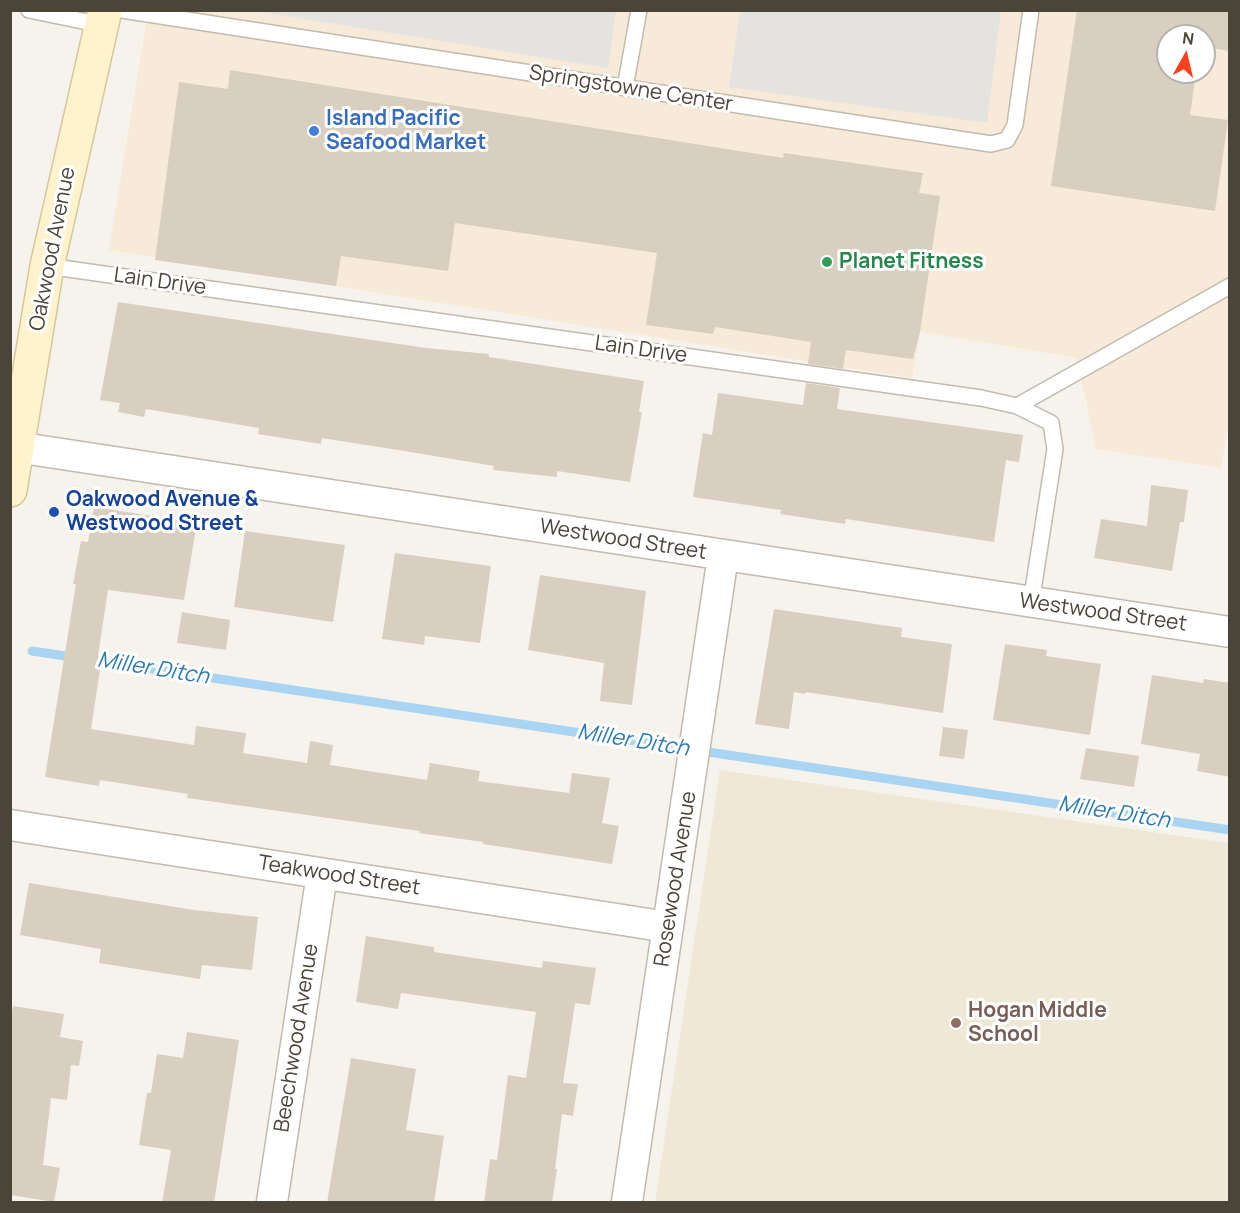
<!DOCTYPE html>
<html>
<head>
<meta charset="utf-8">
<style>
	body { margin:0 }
	#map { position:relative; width:1240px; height:1213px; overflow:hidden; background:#f6f3ec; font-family:Manrope,sans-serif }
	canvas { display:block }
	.frame { position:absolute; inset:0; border:12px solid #4b4439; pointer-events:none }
	.north { position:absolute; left:1156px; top:24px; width:60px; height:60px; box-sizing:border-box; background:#fff; border:2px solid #b7b4b0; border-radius:50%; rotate:8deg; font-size:16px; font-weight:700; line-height:24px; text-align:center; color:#4b4439 }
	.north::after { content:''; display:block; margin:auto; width:21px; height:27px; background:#fc3f1d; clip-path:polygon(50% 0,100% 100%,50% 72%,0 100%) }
</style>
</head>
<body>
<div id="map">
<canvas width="1240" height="1213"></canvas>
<div class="frame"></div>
<div class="north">N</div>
</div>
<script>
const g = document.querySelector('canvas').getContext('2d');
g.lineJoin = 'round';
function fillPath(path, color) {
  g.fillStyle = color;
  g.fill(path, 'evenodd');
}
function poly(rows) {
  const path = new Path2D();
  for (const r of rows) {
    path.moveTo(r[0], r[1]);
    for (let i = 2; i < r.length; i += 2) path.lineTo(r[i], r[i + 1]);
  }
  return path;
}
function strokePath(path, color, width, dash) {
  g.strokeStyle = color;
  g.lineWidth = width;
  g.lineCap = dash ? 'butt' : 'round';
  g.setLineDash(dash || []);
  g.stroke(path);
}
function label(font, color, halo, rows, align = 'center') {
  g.font = font + ' Manrope,sans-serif';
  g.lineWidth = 6;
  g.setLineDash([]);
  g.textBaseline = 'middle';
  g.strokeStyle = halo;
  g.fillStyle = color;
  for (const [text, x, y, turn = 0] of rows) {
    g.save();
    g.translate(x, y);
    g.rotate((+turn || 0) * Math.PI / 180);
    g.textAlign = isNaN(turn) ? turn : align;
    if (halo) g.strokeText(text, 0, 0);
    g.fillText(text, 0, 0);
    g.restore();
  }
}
fillPath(poly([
	[148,11,1229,11,1230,415,1221,468,1096,449,1077,358,920,332,912,378,109,250],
	[1168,36,1204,36,1204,72,1168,72]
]), '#f7ead8');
fillPath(poly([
	[720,770,1229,843,1229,1202,655,1202]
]), '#efe8d6');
fillPath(poly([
	[255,11,616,10,616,11,608,68],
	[740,11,1001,11,987,123,729,87]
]), '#e5e3e0');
strokePath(poly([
	[32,651,1230,830]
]), '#a9d4f2', 9);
fillPath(poly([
	[1077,10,1230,10,1230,51,1204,47,1204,36,1168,36,1168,72,1196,72,1190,115,1228,120,1215,211,1051,186],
	[230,70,783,158,784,153,923,173,919,193,940,196,920,332,913,359,846,350,843,369,808,364,811,342,715,327,713,334,646,325,657,253,455,223,448,271,341,256,336,286,155,260,179,82,228,89],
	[118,302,426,348,489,354,489,357,644,381,639,412,642,412,630,482,557,471,557,477,493,470,494,466,404,451,322,438,321,444,258,434,259,428,146,409,144,417,118,412,120,403,100,400],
	[806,383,840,388,837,409,1023,435,1019,462,1006,460,994,542,846,519,845,524,780,514,781,510,693,497,703,433,712,435,718,393,803,405],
	[1151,485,1188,490,1184,522,1180,522,1172,571,1094,558,1101,519,1147,526],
	[94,507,197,523,184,600,108,590,96,669,100,670,91,729,194,745,196,726,246,733,243,753,307,763,310,741,333,745,330,765,427,780,430,763,480,771,478,781,569,793,572,773,610,778,602,823,619,826,612,864,483,844,483,842,419,833,420,831,187,798,188,794,100,780,99,786,45,777,76,584,73,584,81,541,88,542],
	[245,531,345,545,333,622,234,607],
	[395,553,491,566,480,643,425,636,424,645,382,639],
	[540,575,646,591,632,705,600,701,604,663,528,650],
	[774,609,902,628,901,637,952,644,943,713,806,692,805,694,794,692,789,729,755,724],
	[182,612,230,620,226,650,177,643],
	[1005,644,1047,650,1046,656,1101,664,1090,735,993,720],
	[1152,675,1203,683,1204,679,1230,683,1230,777,1197,771,1200,754,1141,744],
	[943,727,968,730,964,759,939,756],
	[1086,748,1139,756,1134,787,1080,779],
	[29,883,194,910,258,917,252,970,202,965,200,979,99,963,101,949,20,935],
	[366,936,434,947,434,952,542,968,543,961,596,968,590,1005,575,1003,563,1083,578,1084,573,1116,562,1114,555,1169,557,1169,552,1203,484,1203,490,1159,497,1160,508,1075,526,1078,536,1012,401,993,398,1009,356,1002],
	[13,1006,64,1014,60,1037,83,1041,79,1066,71,1065,67,1100,51,1098,43,1165,60,1168,54,1202,10,1195,10,1021],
	[187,1032,239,1040,214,1203,162,1203,171,1150,139,1145,147,1093,151,1093,157,1054,183,1058],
	[351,1058,416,1069,406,1130,444,1136,434,1203,327,1203]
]), '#d8cfc1');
const lane = poly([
	[29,10,102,25],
	[122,10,991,144,1007,140,1015,125,1031,10],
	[625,88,639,10],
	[47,266,981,398,1017,406,1051,423,1055,449,1031,603],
	[1017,406,1230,286]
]);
const street = poly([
	[16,447,1230,632],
	[10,825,668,927],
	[272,1202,322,874],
	[627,1202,723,556]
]);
const secondary = poly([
	[10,490,47,266,105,10]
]);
strokePath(lane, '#c2bbae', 18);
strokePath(street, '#c2bbae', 33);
strokePath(secondary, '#d6c79b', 36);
strokePath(lane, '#fff', 15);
strokePath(street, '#fff', 30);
strokePath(secondary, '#fff3cd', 33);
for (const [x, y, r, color] of [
	[314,131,6,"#3f7fe0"],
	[827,262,6,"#2e9e5b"],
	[54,512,6,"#1a4fb4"],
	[956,1023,6,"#8d6e63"]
]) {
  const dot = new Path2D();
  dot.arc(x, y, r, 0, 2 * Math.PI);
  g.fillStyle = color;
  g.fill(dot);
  strokePath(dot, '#fff', 2);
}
label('21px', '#4b4439', '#fff', [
	["Springstowne Center",631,89,9],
	["Oakwood Avenue",53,249,-79],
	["Lain Drive",160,282,8],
	["Lain Drive",641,350,8],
	["Westwood Street",623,540,9],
	["Westwood Street",1103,613,8],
	["Teakwood Street",339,876,9],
	["Rosewood Avenue",676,879,-81],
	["Beechwood Avenue",297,1038,-81]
]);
label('bold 21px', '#366cbe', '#fff', [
	["Island Pacific",326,119],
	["Seafood Market",326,143]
], 'left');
label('bold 21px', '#27864d', '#fff', [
	["Planet Fitness",839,262]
], 'left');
label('bold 21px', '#164399', '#fff', [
	["Oakwood Avenue &",66,500],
	["Westwood Street",66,524]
], 'left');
label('bold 21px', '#785e54', '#fff', [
	["Hogan Middle",968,1011],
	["School",968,1035]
], 'left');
label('italic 22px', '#2e7ab2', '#fff', [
	["Miller Ditch",153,669,9],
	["Miller Ditch",633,741,9],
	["Miller Ditch",1114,813,9]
]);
</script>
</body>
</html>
